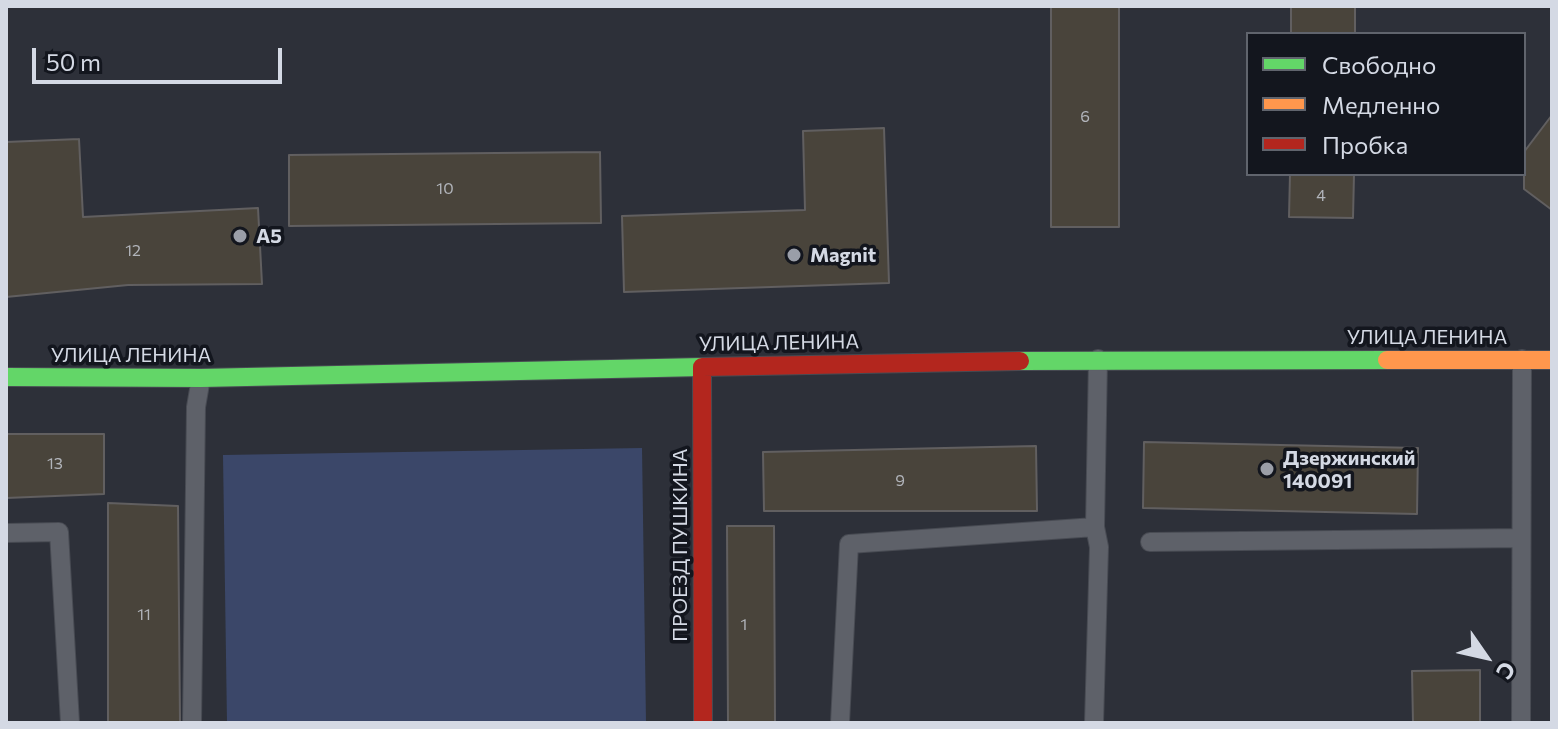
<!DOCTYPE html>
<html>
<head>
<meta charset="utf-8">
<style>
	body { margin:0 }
	#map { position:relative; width:1558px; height:729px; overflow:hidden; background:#2d3039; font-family:Commissioner,sans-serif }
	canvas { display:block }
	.frame { position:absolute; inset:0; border:8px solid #d4d9e4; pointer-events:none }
	.legend { position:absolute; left:1246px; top:32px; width:280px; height:144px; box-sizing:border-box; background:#13161e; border:2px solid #60646d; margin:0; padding:10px 14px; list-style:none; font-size:24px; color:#d4d9e4 }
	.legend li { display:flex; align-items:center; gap:16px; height:40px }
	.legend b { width:40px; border:2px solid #60646d }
	.north { position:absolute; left:1446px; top:617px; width:80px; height:80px; -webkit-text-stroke:6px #13161e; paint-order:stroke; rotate:124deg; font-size:22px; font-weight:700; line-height:32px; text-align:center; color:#d4d9e4 }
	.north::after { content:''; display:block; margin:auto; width:28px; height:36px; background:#d4d9e4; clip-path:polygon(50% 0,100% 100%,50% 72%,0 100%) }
	.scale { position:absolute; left:32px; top:48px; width:250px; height:36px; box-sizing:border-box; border:4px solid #d4d9e4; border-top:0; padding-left:10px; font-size:24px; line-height:28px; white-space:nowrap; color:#d4d9e4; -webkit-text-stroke:6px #13161e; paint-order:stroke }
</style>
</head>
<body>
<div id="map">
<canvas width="1558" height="729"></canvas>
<div class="frame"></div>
<ul class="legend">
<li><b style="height:10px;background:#63d668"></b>Свободно</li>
<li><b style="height:10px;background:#ff974d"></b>Медленно</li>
<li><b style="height:10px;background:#b3261e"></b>Пробка</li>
</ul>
<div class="north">С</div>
<div class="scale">50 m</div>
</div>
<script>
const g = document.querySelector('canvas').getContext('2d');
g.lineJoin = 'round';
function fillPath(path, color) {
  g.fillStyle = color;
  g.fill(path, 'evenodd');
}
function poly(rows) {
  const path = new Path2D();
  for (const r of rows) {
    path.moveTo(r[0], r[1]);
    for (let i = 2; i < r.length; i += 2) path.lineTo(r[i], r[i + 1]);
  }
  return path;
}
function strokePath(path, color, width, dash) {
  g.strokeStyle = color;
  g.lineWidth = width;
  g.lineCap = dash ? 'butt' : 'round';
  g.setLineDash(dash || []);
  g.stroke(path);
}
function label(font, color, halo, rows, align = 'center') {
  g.font = font + ' Commissioner,sans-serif';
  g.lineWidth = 7;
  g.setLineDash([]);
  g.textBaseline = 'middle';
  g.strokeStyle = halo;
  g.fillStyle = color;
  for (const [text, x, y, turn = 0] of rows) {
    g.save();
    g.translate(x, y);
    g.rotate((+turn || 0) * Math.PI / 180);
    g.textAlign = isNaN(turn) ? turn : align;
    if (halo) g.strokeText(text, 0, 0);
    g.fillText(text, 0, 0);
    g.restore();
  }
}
fillPath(poly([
	[642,448,646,723,227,723,223,455]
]), '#3b4769');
const building = poly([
	[1051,6,1119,6,1119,227,1051,227,1051,6],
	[1291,6,1355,6,1355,34,1291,34,1291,6],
	[1552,115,1552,210,1524,189,1524,152,1552,115],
	[884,128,889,283,624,292,622,216,805,210,803,131,884,128],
	[79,139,83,217,258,208,262,284,128,285,6,297,6,142,79,139],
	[600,152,601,223,289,226,289,155,600,152],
	[1290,174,1354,174,1353,218,1289,217,1290,174],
	[6,434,104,434,104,494,6,498,6,434],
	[1144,442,1418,448,1417,514,1143,508,1144,442],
	[1036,446,1037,511,764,511,763,452,1036,446],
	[108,503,178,506,180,723,108,723,108,503],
	[727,526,774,526,775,723,728,723,727,526],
	[1480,670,1480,723,1413,723,1412,671,1480,670]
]);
fillPath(building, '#49443b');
strokePath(building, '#615f60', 2);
const lane = poly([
	[6,533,59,532,70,723],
	[1150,542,1521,538],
	[192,723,196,407,201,378],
	[840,723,849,544,1095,527,1098,359],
	[1094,723,1099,547,1095,527],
	[1521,723,1522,359]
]);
const fast = poly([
	[1020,361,1387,360],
	[6,377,201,378,702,367]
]);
const slow = poly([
	[1387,360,1552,360]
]);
const jam = poly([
	[702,367,703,723],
	[702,367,1020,361]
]);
strokePath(lane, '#484b53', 20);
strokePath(fast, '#484b53', 20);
strokePath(slow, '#484b53', 20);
strokePath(jam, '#484b53', 20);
strokePath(lane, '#5e6169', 18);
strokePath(fast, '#63d668', 18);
strokePath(slow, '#ff974d', 18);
strokePath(jam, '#b3261e', 18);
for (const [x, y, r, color] of [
	[240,236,8,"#9a9ea8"],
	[794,255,8,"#9a9ea8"],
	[1267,469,8,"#9a9ea8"]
]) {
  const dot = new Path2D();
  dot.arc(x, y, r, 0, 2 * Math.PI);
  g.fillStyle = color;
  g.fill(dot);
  strokePath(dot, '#13161e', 3);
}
label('16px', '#b1b4ba', null, [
	["6",1085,117],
	["10",445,189],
	["4",1321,196],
	["12",133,251],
	["13",55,464],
	["9",900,481],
	["11",144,615],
	["1",744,625]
]);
label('bold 20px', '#d4d9e4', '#13161e', [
	["А5",256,236],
	["Magnit",810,255],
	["Дзержинский",1283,458],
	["140091",1283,481]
], 'left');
label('20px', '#d4d9e4', '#13161e', [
	["УЛИЦА ЛЕНИНА",1427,337],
	["УЛИЦА ЛЕНИНА",779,343,-1],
	["УЛИЦА ЛЕНИНА",131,355],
	["ПРОЕЗД ПУШКИНА",680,545,-90]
]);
</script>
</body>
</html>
